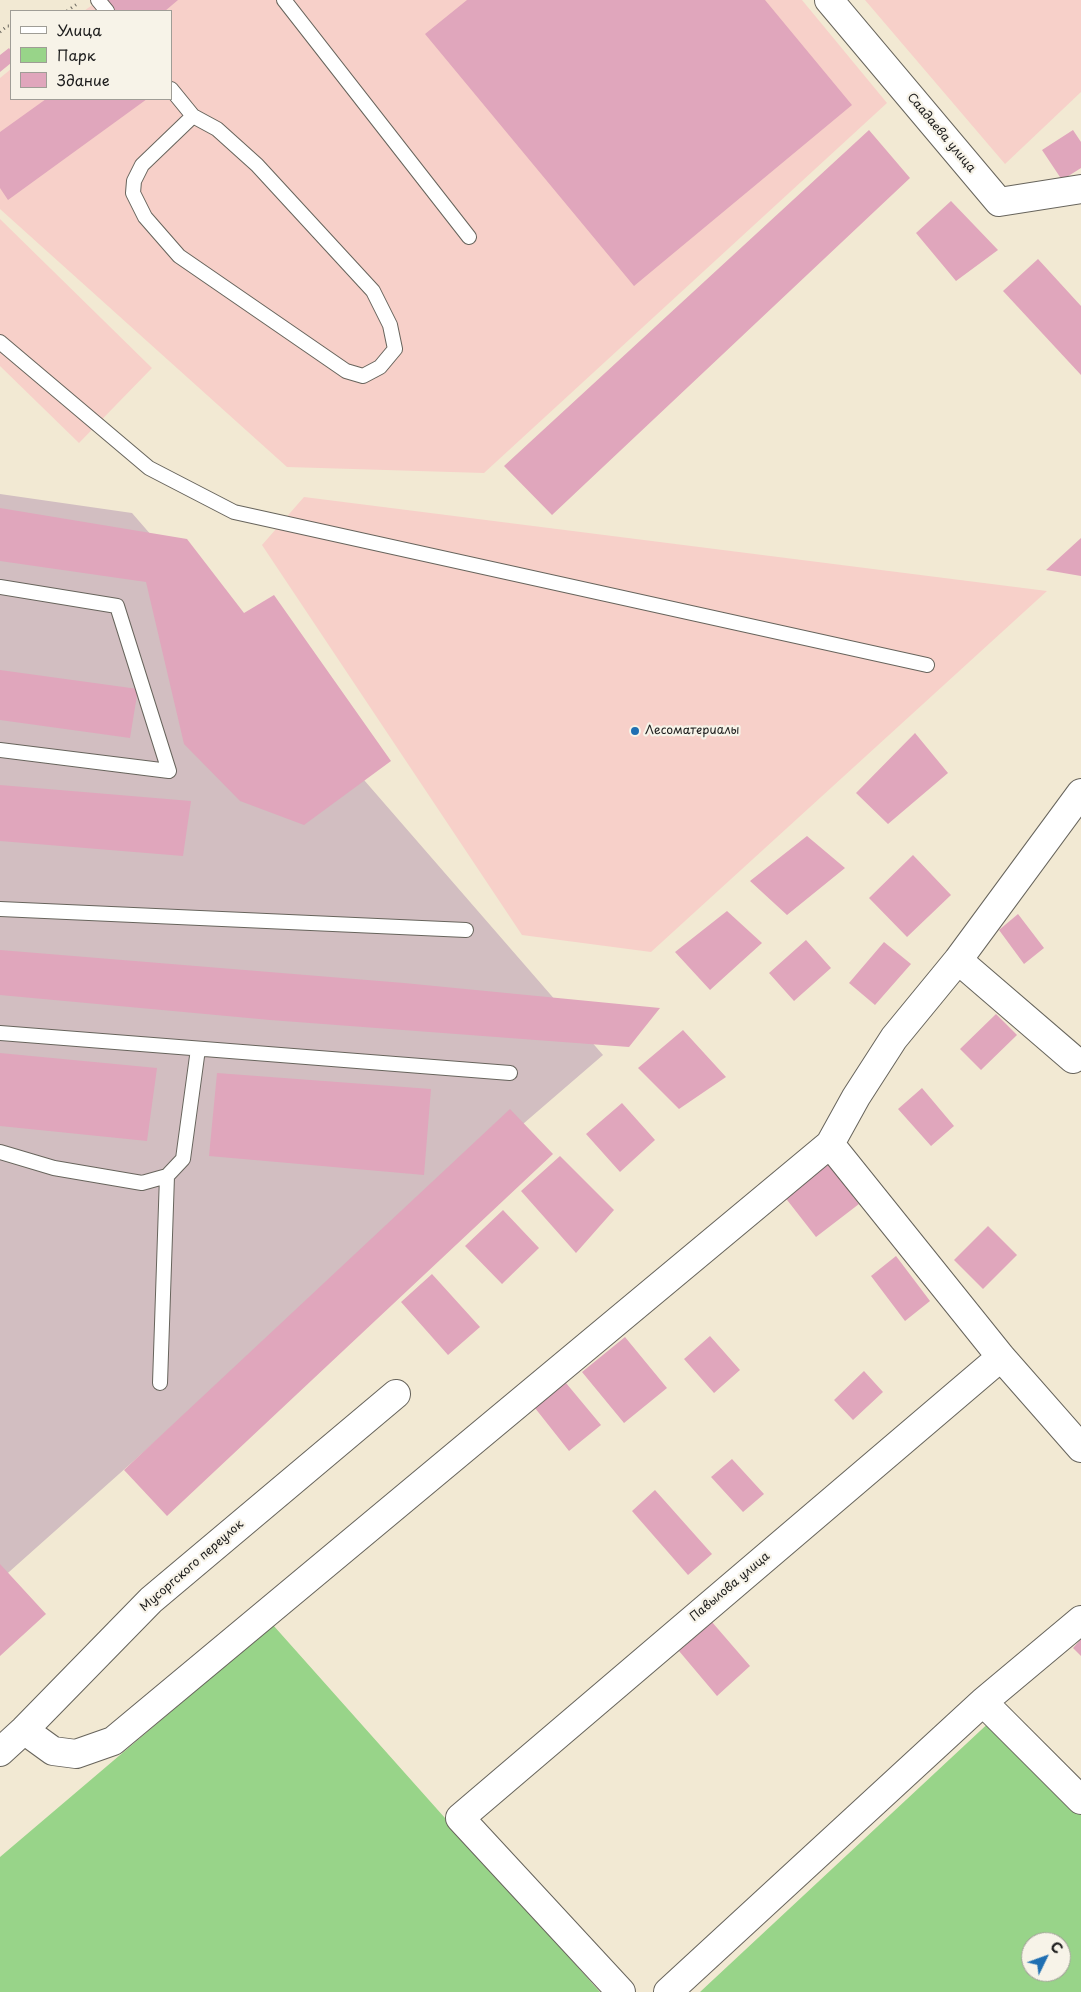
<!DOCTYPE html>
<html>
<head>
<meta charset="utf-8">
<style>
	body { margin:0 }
	#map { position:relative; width:1081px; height:1992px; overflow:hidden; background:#f2e9d3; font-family:"Playpen Sans",sans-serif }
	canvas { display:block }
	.legend { position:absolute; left:10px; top:10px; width:162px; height:90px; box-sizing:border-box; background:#f7f3e8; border:1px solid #9f9d96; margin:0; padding:6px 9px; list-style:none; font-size:15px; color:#1c1c1c }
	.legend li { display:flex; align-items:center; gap:10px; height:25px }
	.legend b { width:25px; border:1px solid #9f9d96 }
	.north { position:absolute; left:1021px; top:1932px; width:50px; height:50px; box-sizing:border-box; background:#f7f3e8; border:1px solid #9f9d96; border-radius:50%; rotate:48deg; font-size:14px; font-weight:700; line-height:20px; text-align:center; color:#1c1c1c }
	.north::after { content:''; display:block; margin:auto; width:18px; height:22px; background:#1f6fb2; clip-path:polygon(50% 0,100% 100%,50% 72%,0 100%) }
</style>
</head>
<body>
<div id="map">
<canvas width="1081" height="1992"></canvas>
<ul class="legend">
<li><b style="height:6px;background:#fff"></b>Улица</li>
<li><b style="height:14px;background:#98d489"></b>Парк</li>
<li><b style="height:14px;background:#e0a6bc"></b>Здание</li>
</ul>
<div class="north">С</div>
</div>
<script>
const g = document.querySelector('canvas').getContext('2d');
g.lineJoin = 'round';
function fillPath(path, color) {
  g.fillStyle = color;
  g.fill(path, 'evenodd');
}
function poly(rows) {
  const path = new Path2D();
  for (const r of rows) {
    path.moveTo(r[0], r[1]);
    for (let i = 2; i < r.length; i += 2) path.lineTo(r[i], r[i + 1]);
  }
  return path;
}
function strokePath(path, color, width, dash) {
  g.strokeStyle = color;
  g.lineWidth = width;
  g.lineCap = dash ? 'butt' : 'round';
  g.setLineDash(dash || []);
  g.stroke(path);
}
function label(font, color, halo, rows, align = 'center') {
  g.font = font + ' "Playpen Sans",sans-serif';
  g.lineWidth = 4.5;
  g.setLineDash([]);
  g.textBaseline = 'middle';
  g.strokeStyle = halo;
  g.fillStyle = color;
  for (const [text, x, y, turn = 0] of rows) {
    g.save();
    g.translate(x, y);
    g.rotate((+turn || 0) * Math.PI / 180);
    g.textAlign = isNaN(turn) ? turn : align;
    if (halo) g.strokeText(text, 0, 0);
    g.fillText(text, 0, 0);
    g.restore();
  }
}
fillPath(poly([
	[99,0,802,0,887,103,484,473,287,467,0,209,0,78,11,69,11,99,171,99,171,11,84,11],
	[865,0,1081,0,1081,92,1005,164],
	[0,219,152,368,79,443,0,366],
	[304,497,1047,591,651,952,522,935,262,545]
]), '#f7d0c9');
fillPath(poly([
	[0,494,132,513,603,1055,183,1417,0,1580]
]), '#d2bec1');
fillPath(poly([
	[273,1625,600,1992,0,1992,0,1857],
	[995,1717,1081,1802,1081,1992,700,1992],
	[1031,1942,1061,1942,1061,1972,1031,1972]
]), '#98d489');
fillPath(poly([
	[106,0,178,0,165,11,115,11],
	[467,0,765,0,852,105,634,286,425,34],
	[9,48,11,51,11,63,0,72,0,55],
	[46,99,147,99,8,200,0,188,0,132],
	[869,130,910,178,552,515,504,466],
	[1073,130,1081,142,1081,168,1062,180,1042,150],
	[951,201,998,250,956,281,916,233],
	[1038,259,1081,306,1081,375,1003,291],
	[0,508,187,539,244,613,274,595,391,761,304,825,240,801,184,744,146,582,0,561],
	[1081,538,1081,576,1046,570],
	[0,670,138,689,130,738,0,720],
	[915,733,948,773,888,824,856,793],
	[0,785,191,801,183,856,0,841],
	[807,836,845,868,787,915,750,881],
	[913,855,951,895,907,937,869,898],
	[727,911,762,943,710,990,675,952],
	[1018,914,1044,948,1024,964,999,930],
	[806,940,831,968,794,1001,769,973],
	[884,942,911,964,875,1005,849,983],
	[0,950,404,983,660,1008,629,1047,270,1020,0,995],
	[996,1014,1017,1035,981,1070,960,1049],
	[683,1030,726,1077,679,1109,638,1068],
	[0,1053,157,1068,147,1141,0,1126],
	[217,1073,431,1089,424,1175,209,1156],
	[922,1088,954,1126,931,1146,898,1109],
	[622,1103,655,1140,620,1172,586,1134],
	[510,1109,553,1154,167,1516,124,1470],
	[560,1156,614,1210,576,1253,521,1191],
	[827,1163,859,1204,816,1237,784,1196],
	[503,1210,539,1248,502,1284,465,1246],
	[988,1226,1017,1255,983,1289,954,1260],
	[896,1256,930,1301,905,1321,871,1276],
	[432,1274,480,1327,448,1355,401,1302],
	[710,1336,740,1370,714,1393,684,1359],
	[625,1337,667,1388,624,1423,582,1372],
	[864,1371,883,1392,853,1420,834,1400],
	[566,1383,601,1425,569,1451,535,1408],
	[732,1459,764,1494,743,1512,711,1477],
	[655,1490,712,1554,688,1575,632,1511],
	[0,1564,46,1614,0,1656],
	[712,1622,750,1666,717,1696,679,1651],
	[1081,1639,1081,1656,1073,1648]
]), '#e0a6bc');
const service = poly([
	[98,0,107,11],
	[284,0,469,237],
	[171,89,193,116,217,129,257,165,373,291,390,325,395,349,380,367,363,376,346,371,179,256,145,217,133,193,134,181,142,165,193,116],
	[0,342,149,468,234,512,927,665],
	[0,587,117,606,169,771,0,750],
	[0,909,466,930],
	[0,1033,510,1073],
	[0,1152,54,1168,142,1183,167,1176,183,1159,198,1049],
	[160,1383,167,1176]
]);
const minor = poly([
	[829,0,999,202,1081,189],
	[958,960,1081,793],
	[830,1144,1001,1357,1081,1448],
	[983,1702,1081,1620],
	[24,1730,53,1751,76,1754,113,1741,830,1144,856,1097,894,1038,958,960,1073,1059],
	[0,1752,24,1730,151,1600,396,1394],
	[621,1992,460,1818,1001,1357],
	[668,1992,983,1702,1081,1800]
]);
strokePath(service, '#67645c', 16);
strokePath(minor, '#67645c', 30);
strokePath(poly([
	[67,11,77,4],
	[0,32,7,26,11,26]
]), '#67645c', 3, [1, 4]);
strokePath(service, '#fff', 14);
strokePath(minor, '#fff', 28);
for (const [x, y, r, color] of [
	[635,731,5,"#1f6fb2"]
]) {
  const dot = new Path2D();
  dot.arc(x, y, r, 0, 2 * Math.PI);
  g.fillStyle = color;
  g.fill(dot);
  strokePath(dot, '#f7f3e8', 2);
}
label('12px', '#1c1c1c', '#f7f3e8', [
	["Саадаева улица",941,133,50],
	["Мусоргского переулок",192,1566,-41],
	["Павылова улица",730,1587,-40]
]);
label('12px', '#1c1c1c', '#f7f3e8', [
	["Лесоматериалы",645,731]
], 'left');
</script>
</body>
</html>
